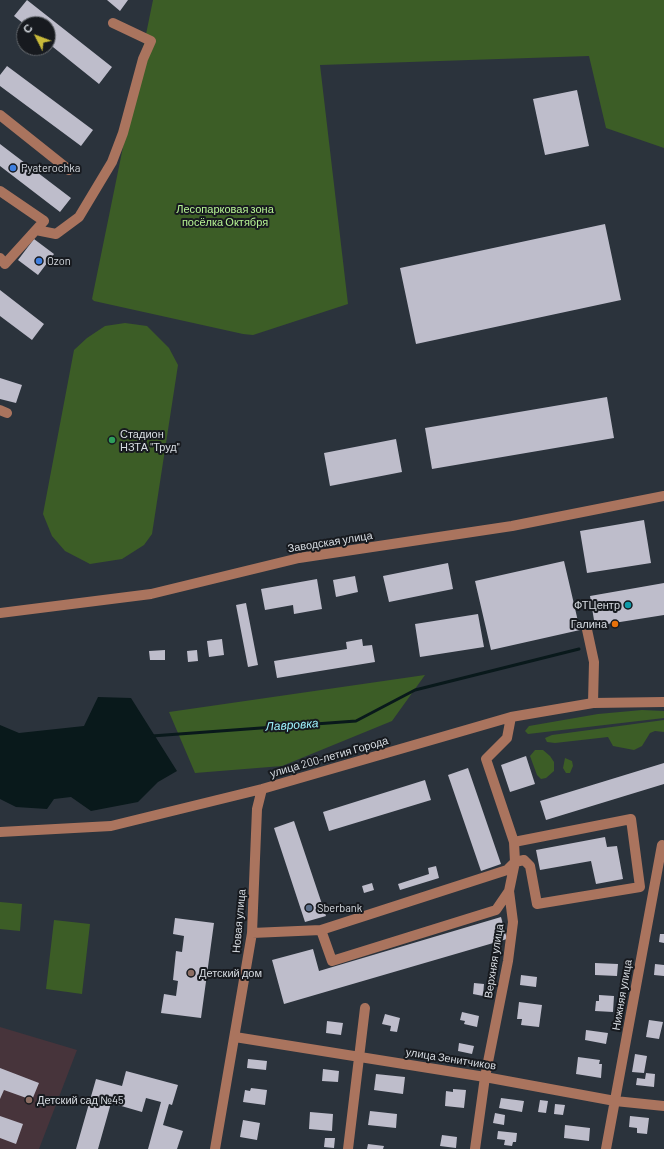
<!DOCTYPE html>
<html>
<head>
<meta charset="utf-8">
<style>
	body { margin:0 }
	#map { position:relative; width:664px; height:1149px; overflow:hidden; background:#2b333c; font-family:Barlow,sans-serif }
	canvas { display:block }
	.north { position:absolute; left:16px; top:16px; width:40px; height:40px; box-sizing:border-box; background:#171a1f; border:1px solid #64686d; border-radius:50%; rotate:312deg; font-size:11px; font-weight:700; line-height:16px; text-align:center; color:#d8dde3 }
	.north::after { content:''; display:block; margin:auto; width:14px; height:18px; background:#c9ba3a; clip-path:polygon(50% 0,100% 100%,50% 72%,0 100%) }
</style>
</head>
<body>
<div id="map">
<canvas width="664" height="1149"></canvas>
<div class="north">С</div>
</div>
<script>
const g = document.querySelector('canvas').getContext('2d');
g.lineJoin = 'round';
function fillPath(path, color) {
  g.fillStyle = color;
  g.fill(path, 'evenodd');
}
function poly(rows) {
  const path = new Path2D();
  for (const r of rows) {
    path.moveTo(r[0], r[1]);
    for (let i = 2; i < r.length; i += 2) path.lineTo(r[i], r[i + 1]);
  }
  return path;
}
function strokePath(path, color, width, dash) {
  g.strokeStyle = color;
  g.lineWidth = width;
  g.lineCap = dash ? 'butt' : 'round';
  g.setLineDash(dash || []);
  g.stroke(path);
}
function label(font, color, halo, rows, align = 'center') {
  g.font = font + ' Barlow,sans-serif';
  g.lineWidth = 4;
  g.setLineDash([]);
  g.textBaseline = 'middle';
  g.strokeStyle = halo;
  g.fillStyle = color;
  for (const [text, x, y, turn = 0] of rows) {
    g.save();
    g.translate(x, y);
    g.rotate((+turn || 0) * Math.PI / 180);
    g.textAlign = isNaN(turn) ? turn : align;
    if (halo) g.strokeText(text, 0, 0);
    g.fillText(text, 0, 0);
    g.restore();
  }
}
fillPath(poly([
	[0,1027,77,1050,39,1149,0,1149]
]), '#47343b');
fillPath(poly([
	[153,0,664,0,664,148,606,128,589,56,320,65,348,304,253,335,243,334,94,301,92,299],
	[125,323,147,326,169,348,178,365,152,534,144,545,122,559,90,564,65,551,52,536,43,514,74,350,87,338,105,326],
	[425,675,392,721,282,766,195,773,169,712],
	[642,710,664,711,664,718,528,734,525,731,529,726,598,714],
	[664,720,664,732,655,731,650,733,642,746,634,750,613,746,608,737,555,743,547,742,545,738,552,735],
	[535,750,543,750,550,756,554,762,554,771,546,778,541,779,537,775,530,756],
	[565,758,572,761,573,766,570,773,566,773,563,768],
	[0,902,22,904,20,931,0,929],
	[54,920,90,924,82,994,46,989]
]), '#3c5d26');
fillPath(poly([
	[98,697,131,698,177,771,158,782,138,802,91,811,71,797,54,799,47,809,16,807,0,799,0,725,19,733,84,726]
]), '#09191b');
strokePath(poly([
	[152,736,356,721,415,690,579,649]
]), '#09191b', 3);
fillPath(poly([
	[27,0,112,67,99,84,48,43,48,24,24,24,14,16],
	[107,0,128,0,120,11],
	[7,66,93,130,81,146,0,86,0,75],
	[577,90,589,146,545,155,533,99],
	[0,144,71,198,60,212,0,166],
	[605,224,621,300,416,344,400,268],
	[34,239,54,254,38,275,18,260],
	[0,290,44,324,32,340,0,316],
	[0,378,22,385,16,403,0,399],
	[607,397,614,438,432,469,425,428],
	[396,439,402,472,330,486,324,453],
	[644,520,651,563,587,573,580,531],
	[564,561,580,630,491,650,475,581],
	[448,563,453,589,389,602,383,576],
	[355,576,358,592,336,597,333,580],
	[317,579,322,609,294,614,293,605,265,610,261,589],
	[664,583,664,615,595,626,590,596],
	[246,603,258,665,248,667,236,605],
	[478,614,484,647,420,657,415,624],
	[222,639,224,655,209,657,207,641],
	[362,639,363,646,372,645,375,662,277,678,274,661,347,649,346,642],
	[165,650,165,660,150,660,149,651],
	[197,650,198,661,188,662,187,651],
	[526,756,535,784,510,792,501,765],
	[664,763,664,784,546,820,540,801],
	[468,768,501,864,481,871,448,775],
	[425,780,431,800,329,831,323,812],
	[294,821,326,916,305,922,274,828],
	[605,837,607,847,617,846,623,879,596,884,591,861,540,870,536,850],
	[436,866,439,878,400,890,398,884,429,874,428,868],
	[372,883,374,890,364,893,362,886],
	[501,917,507,939,284,1004,272,960,313,949,319,971],
	[175,918,214,923,201,1018,161,1013,164,994,176,996,178,981,173,980,176,951,182,952,184,936,173,934],
	[660,934,664,934,664,943,659,942],
	[595,963,618,964,617,976,595,975],
	[655,964,664,965,664,976,654,975],
	[521,975,537,977,536,987,520,985],
	[474,983,484,984,483,996,473,994],
	[599,995,614,996,613,1012,595,1011,596,1001,599,1001],
	[519,1002,542,1005,539,1027,521,1025,522,1019,517,1019],
	[462,1012,479,1016,477,1027,464,1024,465,1021,460,1020],
	[385,1014,400,1018,397,1032,390,1031,391,1026,382,1024],
	[649,1020,663,1022,659,1039,646,1037],
	[327,1021,343,1023,341,1035,326,1033],
	[586,1030,608,1033,606,1044,585,1040],
	[459,1043,474,1046,472,1054,458,1051],
	[635,1054,647,1056,644,1073,632,1072],
	[578,1057,600,1060,599,1064,602,1064,601,1078,576,1074],
	[248,1059,267,1061,266,1070,247,1068],
	[0,1068,39,1083,32,1100,4,1090,0,1099],
	[323,1069,339,1071,338,1082,322,1081],
	[126,1071,178,1085,172,1105,169,1104,163,1125,183,1131,177,1149,148,1149,161,1102,146,1098,142,1112,111,1103,98,1149,76,1149,96,1079,122,1086],
	[646,1073,655,1074,654,1087,636,1085,637,1078,645,1079],
	[376,1074,405,1077,403,1094,374,1090],
	[251,1088,267,1090,265,1105,243,1102,245,1090,250,1091],
	[453,1089,466,1090,464,1108,445,1106,446,1091,453,1092],
	[501,1098,524,1101,522,1112,499,1108],
	[540,1100,548,1101,546,1113,538,1112],
	[555,1104,565,1105,563,1115,554,1114],
	[370,1111,397,1114,396,1128,368,1125],
	[310,1112,333,1114,332,1131,309,1129],
	[495,1113,505,1115,504,1125,493,1123],
	[0,1116,23,1124,16,1144,0,1138],
	[630,1116,649,1118,647,1134,637,1133,637,1128,629,1127],
	[243,1120,260,1123,257,1140,240,1137],
	[565,1125,590,1128,589,1141,564,1138],
	[498,1131,517,1133,516,1142,513,1142,512,1146,504,1145,505,1140,497,1139],
	[442,1135,457,1137,456,1148,440,1146],
	[325,1138,335,1138,334,1148,324,1147],
	[368,1144,384,1146,383,1149,367,1149]
]), '#bebdcb');
strokePath(poly([
	[0,115,69,170],
	[0,191,44,221,5,264,0,258],
	[36,230,56,234,79,217,112,162,123,133,143,59,151,41,113,23],
	[0,410,7,413],
	[0,613,151,594,299,558,512,526,664,496],
	[586,625,594,662,593,703],
	[0,832,111,826,262,789,511,717,593,703,664,702],
	[321,930,332,961,496,910,509,891],
	[252,933,321,930,507,870,515,862,524,860,530,866,537,904,640,887,631,819,514,842],
	[235,1037,485,1077,615,1101,664,1106],
	[215,1149,252,933,257,809,262,789],
	[348,1149,365,1008],
	[475,1149,485,1077,508,961,513,922,509,891,515,862,514,842,486,759,507,738,511,717],
	[606,1149,662,845]
]), '#aa745e', 10);
for (const [x, y, r, color] of [
	[13,168,4,"#3f7fe0"],
	[39,261,4,"#3f7fe0"],
	[112,440,4,"#2e9e5b"],
	[628,605,4,"#0f9aa8"],
	[615,624,4,"#e8710a"],
	[309,908,4,"#5c6f8a"],
	[191,973,4,"#8d6e63"],
	[29,1100,4,"#8d6e63"]
]) {
  const dot = new Path2D();
  dot.arc(x, y, r, 0, 2 * Math.PI);
  g.fillStyle = color;
  g.fill(dot);
  strokePath(dot, '#171a1f', 1.5);
}
label('11px', '#d8dde3', '#171a1f', [
	["Pyaterochka",21,168],
	["Ozon",47,261],
	["Стадион",120,434],
	["НЗТА \"Труд\"",120,447],
	["ФТЦентр",620,605,"right"],
	["Галина",607,624,"right"],
	["Sberbank",317,908],
	["Детский дом",199,973],
	["Детский сад №45",37,1100]
], 'left');
label('11px', '#b7f494', '#171a1f', [
	["Лесопарковая зона",225,209],
	["посёлка Октября",225,222]
]);
label('11px', '#d8dde3', '#171a1f', [
	["Заводская улица",330,542,-9],
	["улица 200-летия Города",329,757,-16],
	["Новая улица",239,921,-85],
	["Верхняя улица",494,961,-81],
	["Нижняя улица",622,995,-80],
	["улица Зенитчиков",451,1059,9]
]);
label('italic 12px', '#9ef3fe', '#171a1f', [
	["Лавровка",292,725,-4]
]);
</script>
</body>
</html>
